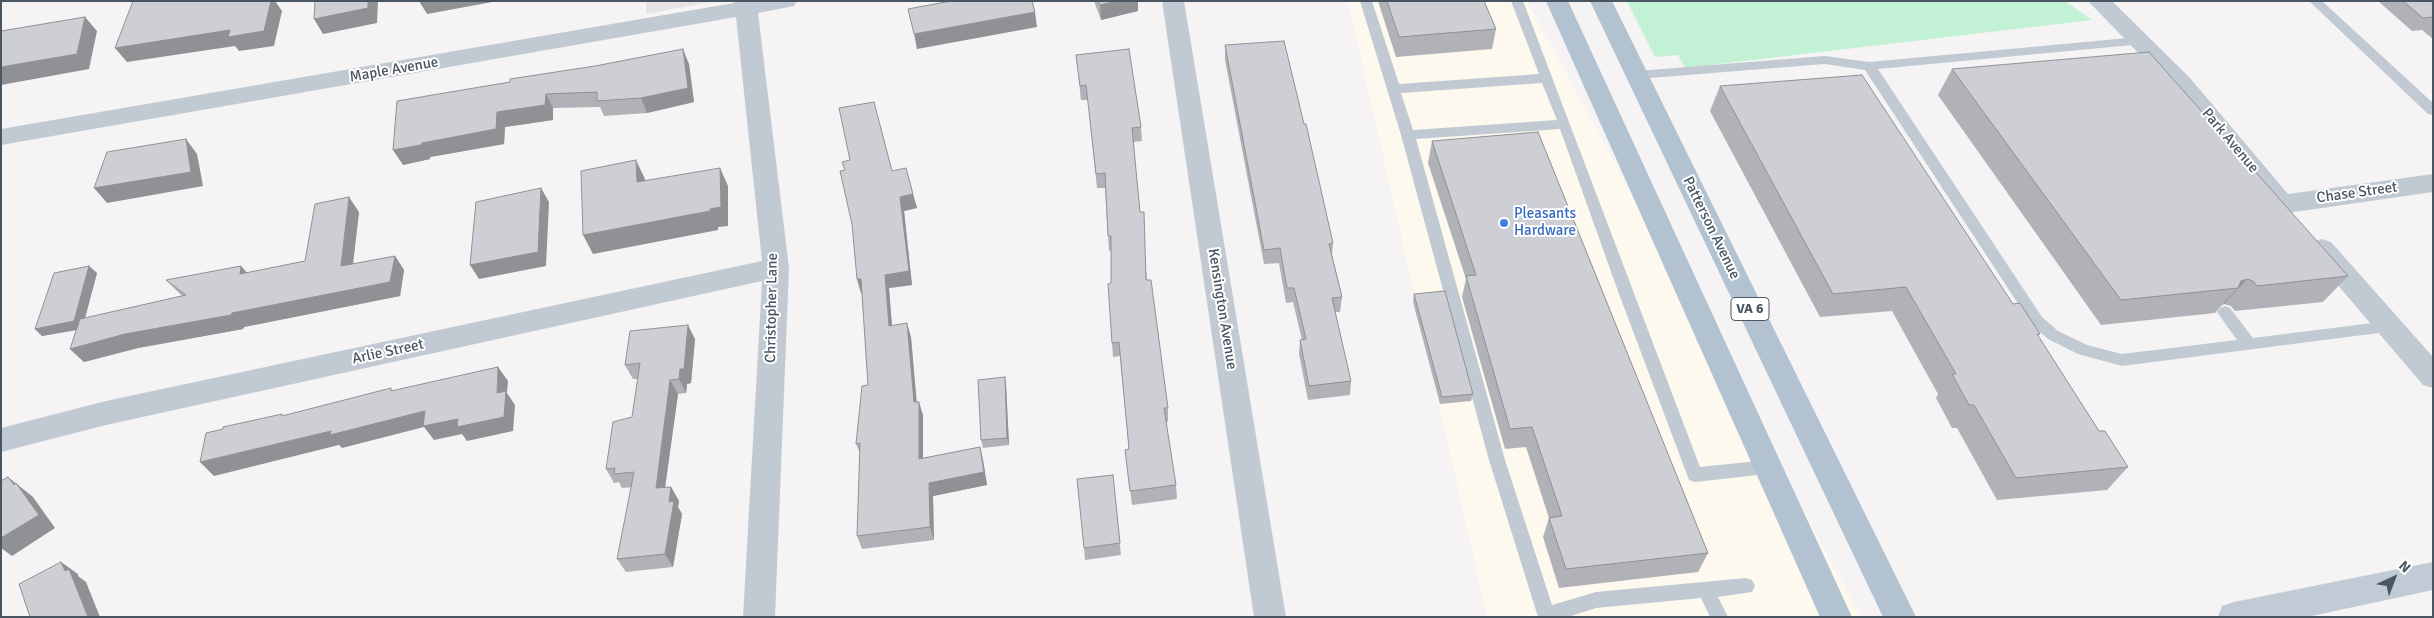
<!DOCTYPE html>
<html>
<head>
<meta charset="utf-8">
<style>
	body { margin:0 }
	#map { position:relative; width:2434px; height:618px; overflow:hidden; background:#f5f3f3; font-family:Signika,sans-serif }
	canvas { display:block }
	.frame { position:absolute; inset:0; border:2px solid #4a5661; pointer-events:none }
	.north { position:absolute; left:2369px; top:553px; width:50px; height:50px; -webkit-text-stroke:4px #fff; paint-order:stroke; rotate:43deg; font-size:14px; font-weight:700; line-height:20px; text-align:center; color:#4a5661 }
	.north::after { content:''; display:block; margin:auto; width:18px; height:22px; background:#4a5661; clip-path:polygon(50% 0,100% 100%,50% 72%,0 100%) }
</style>
</head>
<body>
<div id="map">
<canvas width="2434" height="618"></canvas>
<div class="frame"></div>
<div class="north">N</div>
</div>
<script>
const g = document.querySelector('canvas').getContext('2d');
g.lineJoin = 'round';
function fillPath(path, color) {
  g.fillStyle = color;
  g.fill(path, 'evenodd');
}
function poly(rows) {
  const path = new Path2D();
  for (const r of rows) {
    path.moveTo(r[0], r[1]);
    for (let i = 2; i < r.length; i += 2) path.lineTo(r[i], r[i + 1]);
  }
  return path;
}
function strokePath(path, color, width, dash) {
  g.strokeStyle = color;
  g.lineWidth = width;
  g.lineCap = dash ? 'butt' : 'round';
  g.setLineDash(dash || []);
  g.stroke(path);
}
function label(font, color, halo, rows, align = 'center') {
  g.font = font + ' Signika,sans-serif';
  g.lineWidth = 4;
  g.setLineDash([]);
  g.textBaseline = 'middle';
  g.strokeStyle = halo;
  g.fillStyle = color;
  for (const [text, x, y, turn = 0] of rows) {
    g.save();
    g.translate(x, y);
    g.rotate((+turn || 0) * Math.PI / 180);
    g.textAlign = isNaN(turn) ? turn : align;
    if (halo) g.strokeText(text, 0, 0);
    g.fillText(text, 0, 0);
    g.restore();
  }
}
fillPath(poly([
	[1348,1,1527,1,1861,617,1487,617]
]), '#fdf9ef');
fillPath(poly([
	[646,1,715,1,646,14]
]), '#e6e4e5');
fillPath(poly([
	[1627,1,2065,1,2092,20,1685,68,1678,55,1655,57]
]), '#c3f1d5');
fillPath(poly([
	[1360,1,1372,1,1399,84,1539,74,1511,1,1523,1,1700,467,1767,460,1773,462,1775,467,1773,472,1767,474,1695,482,1689,480,1619,294,1560,129,1416,139,1505,460,1552,605,1596,592,1746,578,1752,580,1755,586,1752,592,1718,597,1728,617,1710,617,1701,598,1596,608,1568,617,1538,617,1489,460,1401,135,1360,1],
	[1542,83,1557,120,1413,130,1401,93,1542,83],
	[2309,1,2322,1,2433,103,2433,115,2428,114,2309,1],
	[2139,37,2143,38,2145,41,2143,44,1878,69,2042,317,2058,331,2087,345,2122,354,2237,340,2217,312,2220,308,2225,306,2230,308,2253,338,2389,321,2394,323,2397,327,2394,331,2122,366,2078,354,2048,339,2032,325,1865,70,1825,64,1637,79,1631,75,1637,71,1825,56,1869,62,2139,37]
]), '#c1cad2');
fillPath(poly([
	[734,1,797,1,794,6,758,13,789,268,775,617,743,617,762,281,106,425,1,452,1,428,106,401,762,261,736,17,1,145,1,129,734,3,734,1],
	[1162,1,1184,1,1286,617,1254,617,1162,1],
	[2088,1,2112,1,2190,78,2288,194,2433,174,2433,192,2294,212,2284,215,2275,213,2174,90,2088,1],
	[2322,239,2331,242,2433,357,2433,388,2423,385,2313,256,2309,249,2313,242,2322,239]
]), '#c1cad2');
fillPath(poly([
	[2433,562,2433,590,2307,617,2218,617,2222,606,2234,602,2433,562]
]), '#c1cbd6');
fillPath(poly([
	[1546,1,1568,1,1852,617,1820,617,1546,1],
	[1590,1,1612,1,1916,617,1883,617,1590,1]
]), '#b3c2d1');
fillPath(poly([
	[1094,1,1138,1,1138,11,1101,20],
	[1378,1,1484,1,1496,29,1492,49,1396,57],
	[2378,1,2433,1,2433,39,2422,30,2412,31],
	[1225,45,1333,243,1332,255,1342,297,1340,312,1335,312,1351,381,1350,395,1308,400,1299,354,1300,340,1302,340,1293,302,1286,303,1279,263,1264,264,1225,60],
	[1076,55,1141,127,1142,141,1133,142,1140,212,1147,280,1168,408,1168,422,1166,422,1176,485,1177,499,1132,505,1125,450,1129,449,1120,356,1113,357,1112,343,1111,250,1109,251,1108,236,1105,188,1097,188,1088,100,1081,100],
	[689,64,694,102,647,113,604,116,600,107,553,108,553,120,505,127,504,144,430,157,430,159,403,165,397,101],
	[1952,69,2348,276,2323,302,2235,311,2231,306,2224,304,2222,305,2215,313,2101,325,1938,95],
	[1720,86,2013,304,2040,334,2038,336,2099,431,2128,467,2107,490,1997,500,1957,428,1952,428,1936,398,1938,394,1892,311,1820,317,1710,111],
	[1432,141,1708,553,1698,572,1559,588,1543,537,1549,518,1526,447,1505,449,1462,297,1466,279,1428,163],
	[892,171,913,194,917,208,904,211,912,285,889,288,892,326,911,337,916,402,923,415,923,458,980,447,983,460,987,485,933,496,934,540,862,549,857,536,860,453,856,444,868,385,862,293,861,293,857,279],
	[359,212,353,264,395,256,404,270,400,296,244,327,243,329,138,348,84,362,70,349,76,330,42,336,35,329,89,266,97,273,85,318,182,296,166,280,241,266,247,273,305,261],
	[1414,294,1473,394,1471,401,1440,404,1413,302],
	[695,339,691,383,687,384,686,393,678,394,665,488,671,487,679,501,678,507,682,514,673,567,626,572,617,559,632,487,622,488,619,482,614,483,606,469,632,417,638,379,633,379,625,365],
	[1005,377,1006,384,1009,445,983,448,981,440],
	[1113,475,1121,555,1085,560,1084,548]
]), '#b0b2b7');
fillPath(poly([
	[263,1,275,1,282,11,274,46,239,51,235,46,127,62,115,48],
	[368,1,378,1,377,23,323,34,314,19],
	[419,1,498,1,427,14],
	[1116,1,1138,1,1138,11,1101,20,1100,5],
	[1035,12,1037,27,917,49,914,34],
	[85,17,97,31,89,69,1,85,1,67],
	[683,49,689,64,694,102,647,113,641,98],
	[546,94,553,108,553,120,505,127,504,144,430,157,430,159,403,165,393,150],
	[186,139,197,154,203,186,107,203,94,188],
	[636,160,645,179,646,201,637,182],
	[720,168,728,186,728,226,718,227,718,230,593,254,583,235,710,209],
	[541,188,549,202,546,266,479,279,470,265],
	[913,194,917,208,904,211,912,285,889,288,893,340,889,326,885,275,900,197],
	[349,197,359,212,351,280,341,266],
	[395,256,404,270,400,296,244,327,243,329,138,348,84,362,70,349,125,334,232,313],
	[89,266,97,273,82,329,42,336,35,329],
	[241,266,253,280,240,274],
	[857,279,861,279,865,292,861,293],
	[2247,279,2224,304,2222,305,2238,288,2241,281],
	[907,323,911,337,918,416,914,402],
	[688,325,695,339,691,383,687,384,686,393,679,379,680,369],
	[498,367,508,381,507,393,515,405,513,431,467,441,462,434,434,440,424,427,342,448,339,445,214,476,200,462,331,431,497,393],
	[1005,377,1006,384,1009,445,1007,438],
	[670,380,678,394,663,502,656,488],
	[919,402,923,415,923,472,919,459],
	[980,447,983,460,987,485,933,496,934,540,930,527,929,483],
	[8,477,33,497,55,528,12,556,1,548,1,538,14,485],
	[671,487,679,501,678,507,682,514,673,567,665,554,669,502],
	[61,562,78,574,78,576,86,582,100,617,88,617,65,571]
]), '#909195');
const building = poly([
	[133,1,271,1,264,31,228,37,230,30,115,48,133,1],
	[315,1,368,1,368,8,314,19,315,1],
	[951,1,1032,1,1035,12,914,34,908,9,951,1],
	[1098,1,1116,1,1100,5,1098,1],
	[1387,1,1484,1,1496,29,1399,37,1387,1],
	[2403,1,2433,1,2433,17,2423,18,2403,1],
	[85,17,77,54,1,67,1,31,85,17],
	[1284,41,1304,124,1306,124,1333,243,1329,244,1342,297,1332,298,1351,381,1309,386,1300,340,1306,339,1294,288,1287,288,1280,248,1264,250,1225,45,1284,41],
	[683,49,688,88,641,98,597,101,597,92,546,94,545,105,497,112,496,129,422,143,421,145,393,150,397,101,510,82,510,79,595,66,683,49],
	[1129,49,1141,127,1132,128,1140,212,1144,212,1146,280,1151,280,1168,408,1164,408,1176,485,1130,491,1125,450,1129,449,1119,342,1112,343,1108,284,1111,283,1111,236,1108,236,1105,173,1096,174,1086,85,1080,86,1076,55,1129,49],
	[2149,52,2348,276,2257,286,2253,281,2247,279,2241,281,2238,288,2121,300,1952,69,2149,52],
	[1862,75,2013,304,2020,303,2040,334,2037,334,2099,431,2105,431,2128,467,2016,478,1974,405,1969,405,1952,374,1956,374,1906,287,1833,294,1720,86,1862,75],
	[874,102,892,171,906,168,913,194,900,197,909,271,885,275,889,326,907,323,914,402,919,402,919,459,980,447,984,472,929,483,930,527,857,536,860,443,856,444,862,386,868,385,861,279,857,279,852,224,840,171,845,170,842,162,850,160,839,108,874,102],
	[1538,132,1708,553,1566,569,1549,518,1562,516,1532,427,1510,429,1466,276,1476,275,1432,141,1538,132],
	[186,139,191,172,94,188,107,152,186,139],
	[636,160,637,182,720,168,721,207,710,209,710,211,583,235,581,171,636,160],
	[541,188,538,252,470,265,476,202,541,188],
	[349,197,341,266,395,256,390,282,232,313,231,315,125,334,70,349,80,319,186,295,166,280,241,266,240,274,305,261,315,204,349,197],
	[89,266,74,321,35,329,54,273,89,266],
	[1445,291,1473,394,1442,397,1414,294,1445,291],
	[688,325,684,369,680,369,679,379,670,380,656,488,671,487,669,502,674,501,665,554,617,559,634,472,614,474,615,468,606,469,613,422,632,417,640,363,625,365,630,331,688,325],
	[498,367,497,393,506,391,504,417,457,427,458,419,423,426,425,411,330,435,331,431,200,462,206,433,223,429,223,427,282,414,282,416,391,388,391,391,498,367],
	[1005,377,1007,438,981,440,978,380,1005,377],
	[1113,475,1120,543,1084,548,1077,479,1113,475],
	[8,477,14,485,16,483,39,515,1,538,1,481,8,477],
	[61,562,65,571,69,569,88,617,30,617,19,584,61,562]
]);
fillPath(building, '#cdcfd5');
strokePath(building, '#909195', 1);
for (const [x, y, r, color] of [
	[1504,223,5,"#3f7fe0"]
]) {
  const dot = new Path2D();
  dot.arc(x, y, r, 0, 2 * Math.PI);
  g.fillStyle = color;
  g.fill(dot);
  strokePath(dot, '#fff', 2);
}
for (const [x, y, w] of [
	[1750,309,38]
]) {
  const box = new Path2D();
  box.roundRect(x - w / 2, y - 11.5, w, 23, 4);
  g.fillStyle = '#fff';
  g.fill(box);
  strokePath(box, '#4a5661', 1);
}
label('bold 14px', '#4a5661', null, [
	["VA 6",1750,309]
]);
label('15px', '#4a5661', '#fff', [
	["Maple Avenue",394,70,-10],
	["Park Avenue",2230,141,50],
	["Chase Street",2357,193,-8],
	["Patterson Avenue",1711,228,64],
	["Christopher Lane",772,308,-89],
	["Kensington Avenue",1222,309,81],
	["Arlie Street",388,352,-12]
]);
label('15px', '#366cbe', '#fff', [
	["Pleasants",1514,214],
	["Hardware",1514,231]
], 'left');
</script>
</body>
</html>
